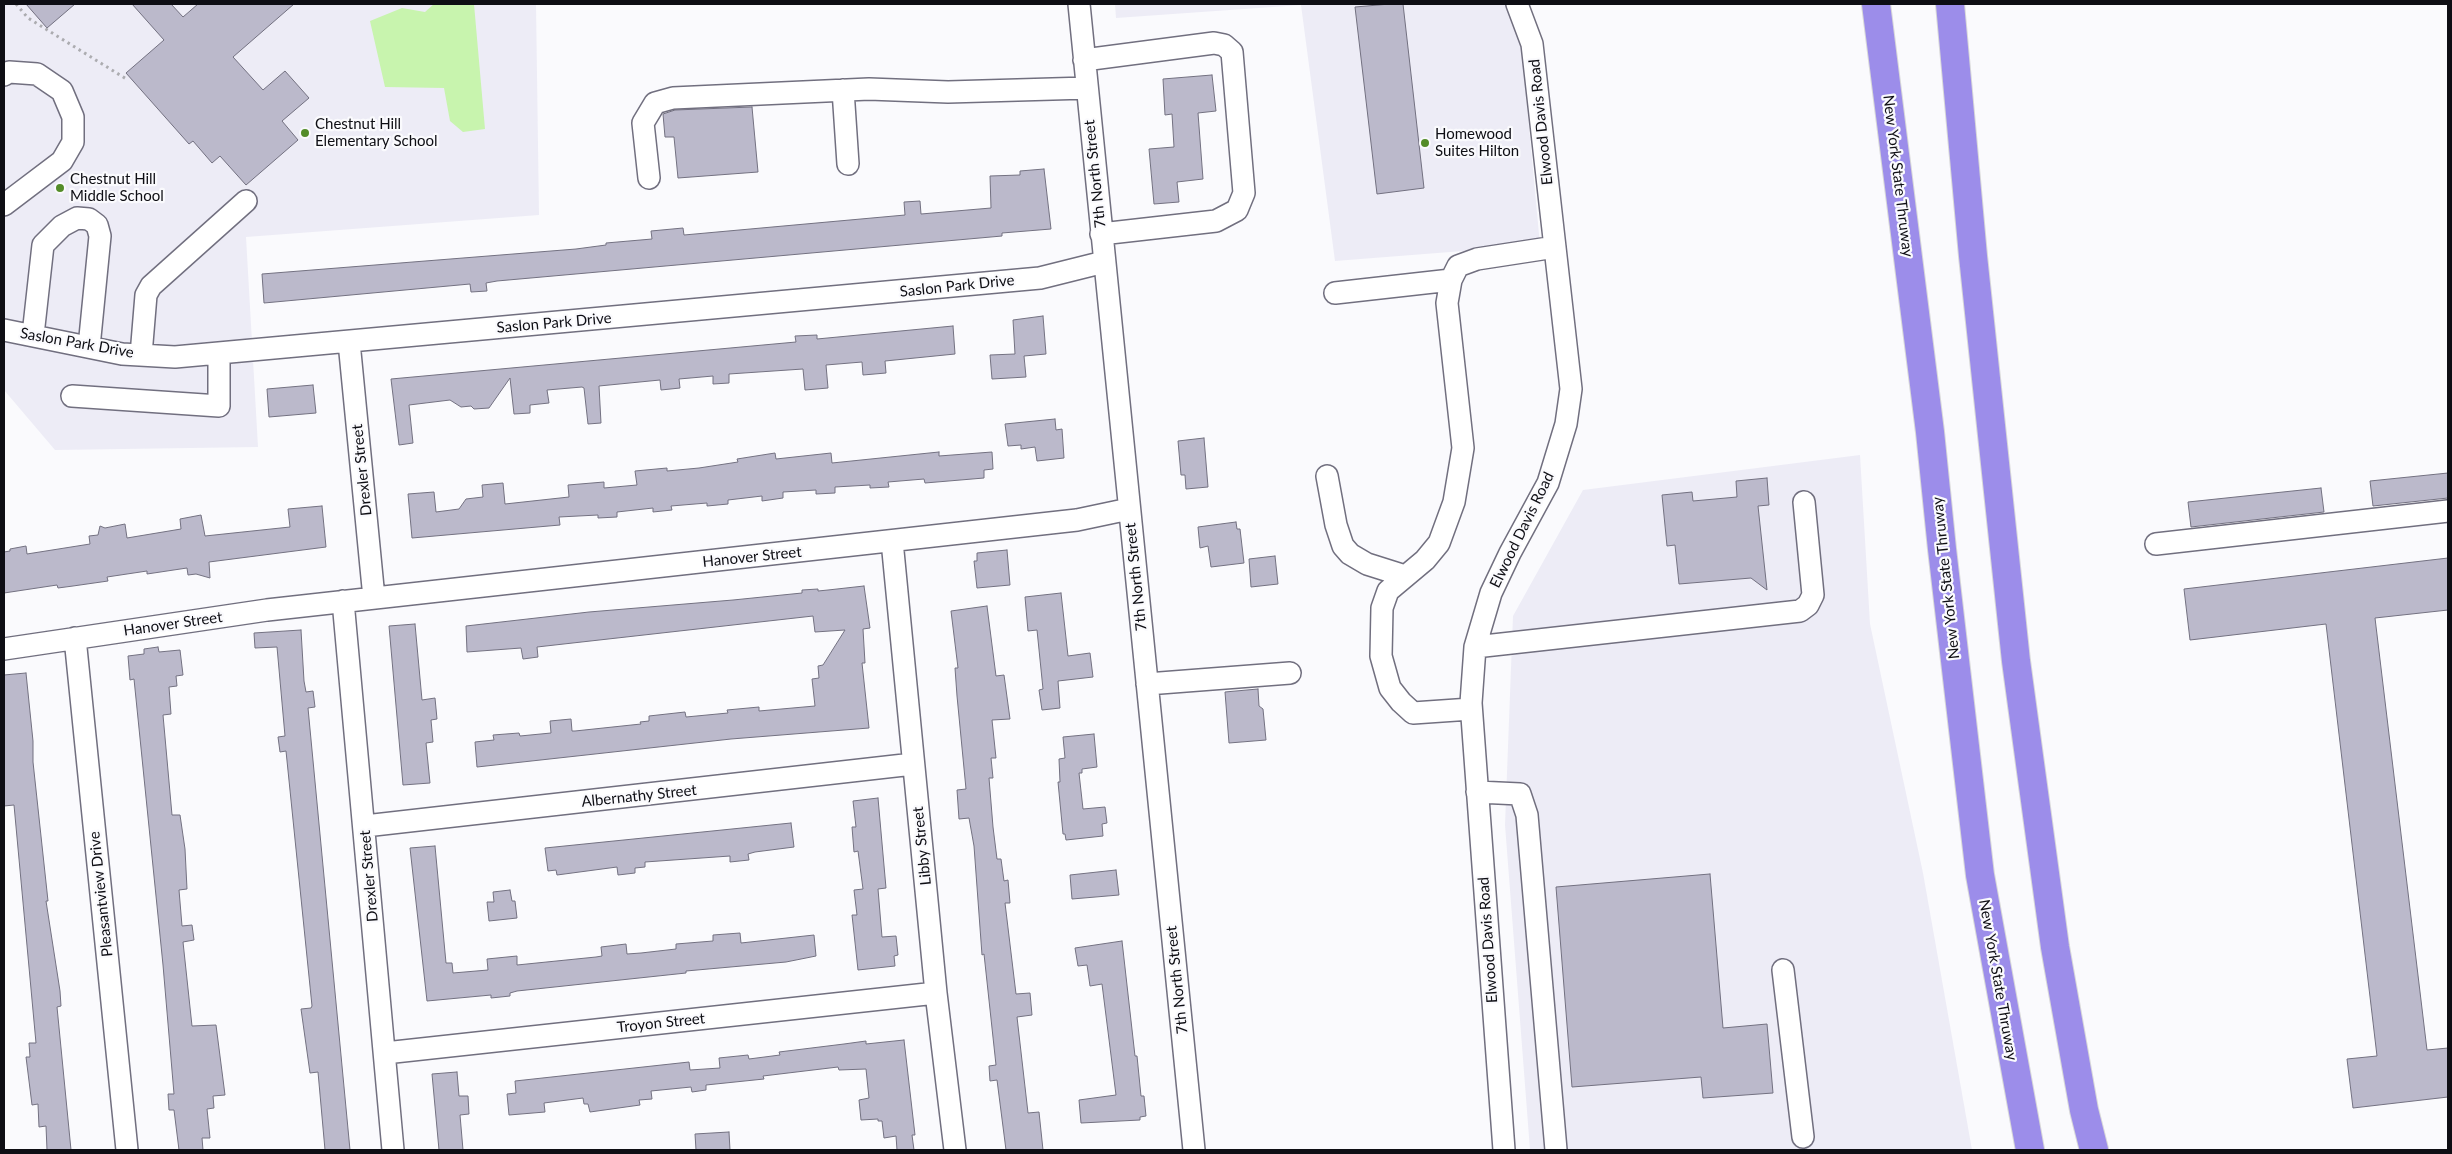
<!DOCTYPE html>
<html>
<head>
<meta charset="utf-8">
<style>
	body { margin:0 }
	#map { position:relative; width:2452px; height:1154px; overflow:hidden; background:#fafafd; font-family:Lato,sans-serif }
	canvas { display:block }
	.frame { position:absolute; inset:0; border:5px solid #0e0e14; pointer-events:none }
</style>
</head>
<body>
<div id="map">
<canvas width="2452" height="1154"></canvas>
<div class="frame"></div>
</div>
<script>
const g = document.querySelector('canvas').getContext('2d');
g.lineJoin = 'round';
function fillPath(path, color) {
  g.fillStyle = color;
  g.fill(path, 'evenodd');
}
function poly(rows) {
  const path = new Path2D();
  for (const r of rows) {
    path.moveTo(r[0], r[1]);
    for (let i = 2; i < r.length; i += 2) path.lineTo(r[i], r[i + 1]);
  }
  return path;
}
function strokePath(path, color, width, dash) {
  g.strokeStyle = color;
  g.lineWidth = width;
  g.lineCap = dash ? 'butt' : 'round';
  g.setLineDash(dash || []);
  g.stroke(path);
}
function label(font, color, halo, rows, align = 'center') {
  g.font = font + ' Lato,sans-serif';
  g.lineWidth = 4.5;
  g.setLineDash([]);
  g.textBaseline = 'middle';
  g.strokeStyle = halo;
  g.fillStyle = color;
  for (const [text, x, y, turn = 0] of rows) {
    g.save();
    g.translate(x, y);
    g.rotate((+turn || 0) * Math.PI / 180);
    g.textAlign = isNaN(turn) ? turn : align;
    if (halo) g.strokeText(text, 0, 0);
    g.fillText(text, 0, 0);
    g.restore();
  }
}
fillPath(poly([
	[4,4,536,4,539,215,246,237,258,447,55,450,4,390],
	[1115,4,1508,4,1521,41,1540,245,1335,261,1301,5,1116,18],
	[1860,455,1870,624,1923,873,1972,1150,1530,1150,1505,825,1513,616,1583,490]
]), '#edecf6');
fillPath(poly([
	[434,4,474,4,485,129,463,132,450,121,444,88,385,87,370,21,402,8,425,12]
]), '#c8f4ae');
const building = poly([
	[26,4,75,4,47,28,26,4],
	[132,4,171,4,183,17,198,4,294,4,233,57,263,90,285,71,309,98,282,121,298,140,246,185,220,156,212,163,193,141,189,144,126,73,164,40,132,4],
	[1390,4,1403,4,1424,188,1377,194,1355,7,1390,4],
	[1212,75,1216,111,1198,113,1203,179,1177,182,1179,202,1154,204,1149,149,1174,147,1172,114,1165,115,1163,79,1212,75],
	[752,107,758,172,678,178,674,137,665,137,663,114,675,110,752,107],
	[1044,169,1051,229,1002,233,1002,236,497,281,486,283,487,291,471,292,470,284,264,303,262,274,576,249,606,245,606,243,652,239,651,231,683,228,684,235,905,215,904,202,920,201,921,214,991,208,990,176,1020,175,1020,171,1044,169],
	[1043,316,1046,354,1024,356,1026,377,992,379,990,355,1015,354,1013,320,1043,316],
	[953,326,955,354,885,361,886,373,863,375,862,362,826,365,828,388,805,390,803,369,729,374,729,383,713,384,713,376,679,379,680,388,661,390,660,380,599,386,601,423,588,424,584,388,582,387,547,390,549,403,530,405,530,413,514,414,510,378,489,408,474,409,471,406,461,407,450,400,409,405,413,443,399,445,391,379,796,342,795,336,817,335,817,339,953,326],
	[313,385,316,413,269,417,267,389,313,385],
	[1055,419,1056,430,1062,429,1064,458,1037,461,1035,447,1021,449,1021,445,1008,446,1005,424,1055,419],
	[1204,438,1208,487,1186,489,1185,475,1181,475,1178,441,1204,438],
	[939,452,939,456,992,452,993,469,984,470,984,478,925,483,924,479,888,482,889,487,870,488,870,485,835,487,835,493,816,494,816,490,783,492,783,498,762,501,762,496,728,500,728,504,707,506,707,503,671,506,672,510,653,512,653,508,617,512,617,517,598,518,598,515,559,517,560,525,412,538,408,494,434,492,436,512,459,509,466,499,483,497,482,485,503,483,505,504,569,497,568,485,604,482,604,488,637,485,635,471,667,468,667,471,699,468,738,462,737,459,775,453,776,459,831,453,832,463,939,452],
	[2448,473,2448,498,2373,506,2370,481,2448,473],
	[1767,478,1769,505,1758,506,1767,590,1751,578,1679,584,1675,545,1667,546,1662,495,1692,492,1693,501,1737,497,1736,481,1767,478],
	[2321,488,2324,512,2191,527,2188,502,2321,488],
	[322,506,326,547,209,562,210,578,196,574,188,575,187,568,147,574,147,571,107,577,108,581,73,586,58,588,57,585,4,593,4,552,10,551,10,549,26,546,27,554,90,544,89,536,98,535,100,526,105,528,125,524,127,538,181,529,180,519,201,515,205,536,290,527,288,509,322,506],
	[1236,522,1237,529,1240,529,1244,563,1211,567,1208,546,1200,548,1198,527,1236,522],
	[1007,550,1010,585,977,588,974,561,977,561,977,553,1007,550],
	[1275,556,1278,584,1251,587,1249,559,1275,556],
	[2448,558,2448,610,2375,618,2427,1050,2448,1048,2448,1097,2353,1108,2347,1059,2377,1056,2326,624,2190,640,2184,589,2448,558],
	[864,586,870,628,863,629,865,663,862,663,869,728,731,739,477,767,475,742,494,740,493,735,519,733,520,736,551,733,550,721,571,719,572,731,575,731,641,724,640,722,649,721,649,716,685,712,686,717,728,713,727,710,759,707,759,711,815,706,812,679,819,678,818,666,823,665,845,630,815,632,813,616,537,647,538,657,523,659,521,648,467,652,466,626,589,612,733,600,802,593,802,590,818,589,818,591,828,590,864,586],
	[1061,593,1068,656,1090,653,1093,677,1058,681,1060,708,1042,710,1039,690,1043,689,1037,630,1028,631,1025,597,1061,593],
	[987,606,996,676,1004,675,1010,719,992,720,996,758,991,758,993,778,989,778,993,827,997,859,1001,859,1004,881,1008,880,1010,903,1005,903,1016,994,1030,993,1032,1015,1017,1017,1028,1113,1039,1112,1043,1150,1006,1150,997,1080,990,1081,989,1066,996,1065,984,954,982,955,974,846,969,818,959,819,957,790,966,789,957,696,955,668,958,668,951,611,987,606],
	[415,624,422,700,435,698,437,719,431,720,433,742,426,743,430,783,403,785,389,626,415,624],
	[301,630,304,681,306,692,313,691,315,707,308,708,350,1150,325,1150,318,1072,310,1073,301,1009,311,1008,312,1006,286,751,280,752,278,737,285,736,277,647,255,648,254,633,301,630],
	[158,647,159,652,180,650,183,675,176,676,177,686,169,687,171,714,163,715,172,815,180,815,185,849,187,889,179,890,182,926,192,925,194,940,183,942,192,1026,216,1025,225,1095,213,1096,214,1108,207,1109,210,1138,202,1138,203,1150,179,1150,174,1110,169,1110,168,1094,174,1094,163,965,134,679,130,680,128,656,144,654,144,649,158,647],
	[26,673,33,741,33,762,48,901,46,901,60,991,61,1006,57,1007,71,1150,47,1150,46,1126,39,1127,38,1104,32,1105,26,1057,30,1057,29,1043,36,1043,14,805,4,806,4,675,26,673],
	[1258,689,1259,706,1263,709,1266,740,1229,743,1225,692,1258,689],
	[1094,734,1097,767,1082,769,1082,773,1079,773,1083,809,1105,807,1107,823,1102,824,1103,836,1066,840,1065,834,1063,834,1058,782,1060,782,1059,759,1065,758,1063,737,1094,734],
	[878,798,886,888,878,889,882,937,896,936,898,955,894,956,895,966,858,970,852,915,857,915,854,890,863,889,858,851,854,852,852,827,856,827,853,801,878,798],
	[791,823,794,847,755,852,748,854,749,860,730,862,730,856,645,862,645,867,635,868,635,873,618,875,617,867,557,875,556,870,548,871,545,848,791,823],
	[435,846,446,963,452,963,453,973,488,970,487,959,517,956,517,965,596,957,602,956,601,947,626,944,627,954,641,953,676,949,676,944,713,941,713,935,740,933,741,943,814,935,816,956,786,962,686,971,686,973,517,991,510,993,510,996,491,998,491,995,427,1001,410,848,435,846],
	[1116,870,1119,895,1072,899,1070,875,1116,870],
	[1710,874,1723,1028,1767,1024,1773,1093,1703,1098,1701,1077,1572,1087,1556,887,1710,874],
	[510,890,512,901,515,901,517,918,489,921,487,902,494,902,493,892,510,890],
	[1122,941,1135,1056,1137,1056,1141,1096,1144,1096,1146,1116,1140,1117,1140,1120,1081,1123,1079,1100,1116,1095,1102,984,1090,986,1087,965,1078,966,1075,948,1122,941],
	[904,1040,915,1135,912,1135,914,1150,897,1150,896,1136,884,1138,882,1121,878,1121,878,1119,861,1120,859,1100,869,1098,866,1069,839,1070,838,1067,763,1076,764,1079,706,1085,706,1090,692,1092,691,1087,651,1091,652,1099,639,1100,640,1105,590,1112,588,1104,584,1104,583,1098,544,1103,545,1112,509,1115,507,1094,516,1093,515,1081,689,1062,690,1070,720,1068,719,1058,748,1055,749,1059,780,1055,779,1052,844,1044,866,1041,866,1044,904,1040],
	[457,1072,459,1096,468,1096,469,1114,460,1115,463,1150,439,1150,432,1074,457,1072],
	[729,1132,730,1150,696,1150,695,1134,729,1132]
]);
fillPath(building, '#bbb9cb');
strokePath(building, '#737181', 1);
const minor = poly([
	[1079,4,1194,1150],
	[1084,60,1214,43,1224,45,1232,52,1244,193,1237,210,1216,221,1101,234],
	[4,75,9,72,37,74,62,91,73,117,73,142,62,161,4,205],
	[843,90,848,164],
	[649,178,643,123,655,103,673,98,869,89,948,92,1087,88],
	[1335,293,1451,280],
	[4,330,122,354,175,357,1040,278,1104,262],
	[33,335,43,245,62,226,77,218,89,219,97,225,100,236,89,347],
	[349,342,374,598],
	[141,355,146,295,151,286,246,201],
	[72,396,219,406,219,353],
	[1327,476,1336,525,1343,546,1350,554,1367,564,1405,576],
	[892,541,936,993,955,1150],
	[2156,544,2448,511],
	[343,601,393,1150],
	[75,638,127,1150],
	[1475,647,1800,611,1808,605,1813,595,1804,502],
	[4,649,267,610,1077,520,1129,509],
	[1147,684,1290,673],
	[1471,709,1413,713,1401,702,1390,688,1381,656,1382,608,1388,591,1425,560,1439,543,1454,502,1463,448,1447,303,1451,280,1458,266,1477,259,1555,247],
	[1477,792,1520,794,1527,815,1556,1150],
	[365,826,913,764],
	[1783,970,1803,1137],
	[385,1053,936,993],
	[1504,1150,1471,703,1475,647,1491,593,1510,553,1548,483,1566,424,1571,389,1532,44,1517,4]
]);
const highway = poly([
	[1876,4,1930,432,1942,549,1980,875,2030,1150],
	[1950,4,1973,256,2016,661,2055,947,2084,1110,2094,1150]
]);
strokePath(minor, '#716f7f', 24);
strokePath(highway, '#d8d8d9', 30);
strokePath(poly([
	[16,4,28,18,128,80]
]), '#acacb0', 3, [2.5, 4]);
strokePath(minor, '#fff', 21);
strokePath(highway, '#9c8dea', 28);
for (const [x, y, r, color] of [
	[305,133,5,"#538c28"],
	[1425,143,5,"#538c28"],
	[60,188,5,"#538c28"]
]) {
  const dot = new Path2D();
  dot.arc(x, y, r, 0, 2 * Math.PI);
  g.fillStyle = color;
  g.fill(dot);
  strokePath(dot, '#fafafd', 2);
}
label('15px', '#0e0e14', '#fafafd', [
	["Elwood Davis Road",1541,122,-96],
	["7th North Street",1095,174,-96],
	["New York State Thruway",1898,176,83],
	["Saslon Park Drive",957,286,-6],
	["Saslon Park Drive",554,323,-5],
	["Saslon Park Drive",77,343,10],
	["Drexler Street",362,470,-96],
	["Elwood Davis Road",1522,530,-64],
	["Hanover Street",752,557,-6],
	["7th North Street",1136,577,-96],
	["New York State Thruway",1946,578,-96],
	["Hanover Street",173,624,-8],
	["Albernathy Street",639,796,-6],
	["Libby Street",922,846,-96],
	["Drexler Street",369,876,-95],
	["Pleasantview Drive",101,894,-96],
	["Elwood Davis Road",1488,940,-94],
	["7th North Street",1177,980,-96],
	["New York State Thruway",1998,980,80],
	["Troyon Street",661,1023,-6]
]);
label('15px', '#0e0e14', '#fafafd', [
	["Chestnut Hill",315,124],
	["Elementary School",315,141],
	["Homewood",1435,134],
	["Suites Hilton",1435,151],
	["Chestnut Hill",70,179],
	["Middle School",70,196]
], 'left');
</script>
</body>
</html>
